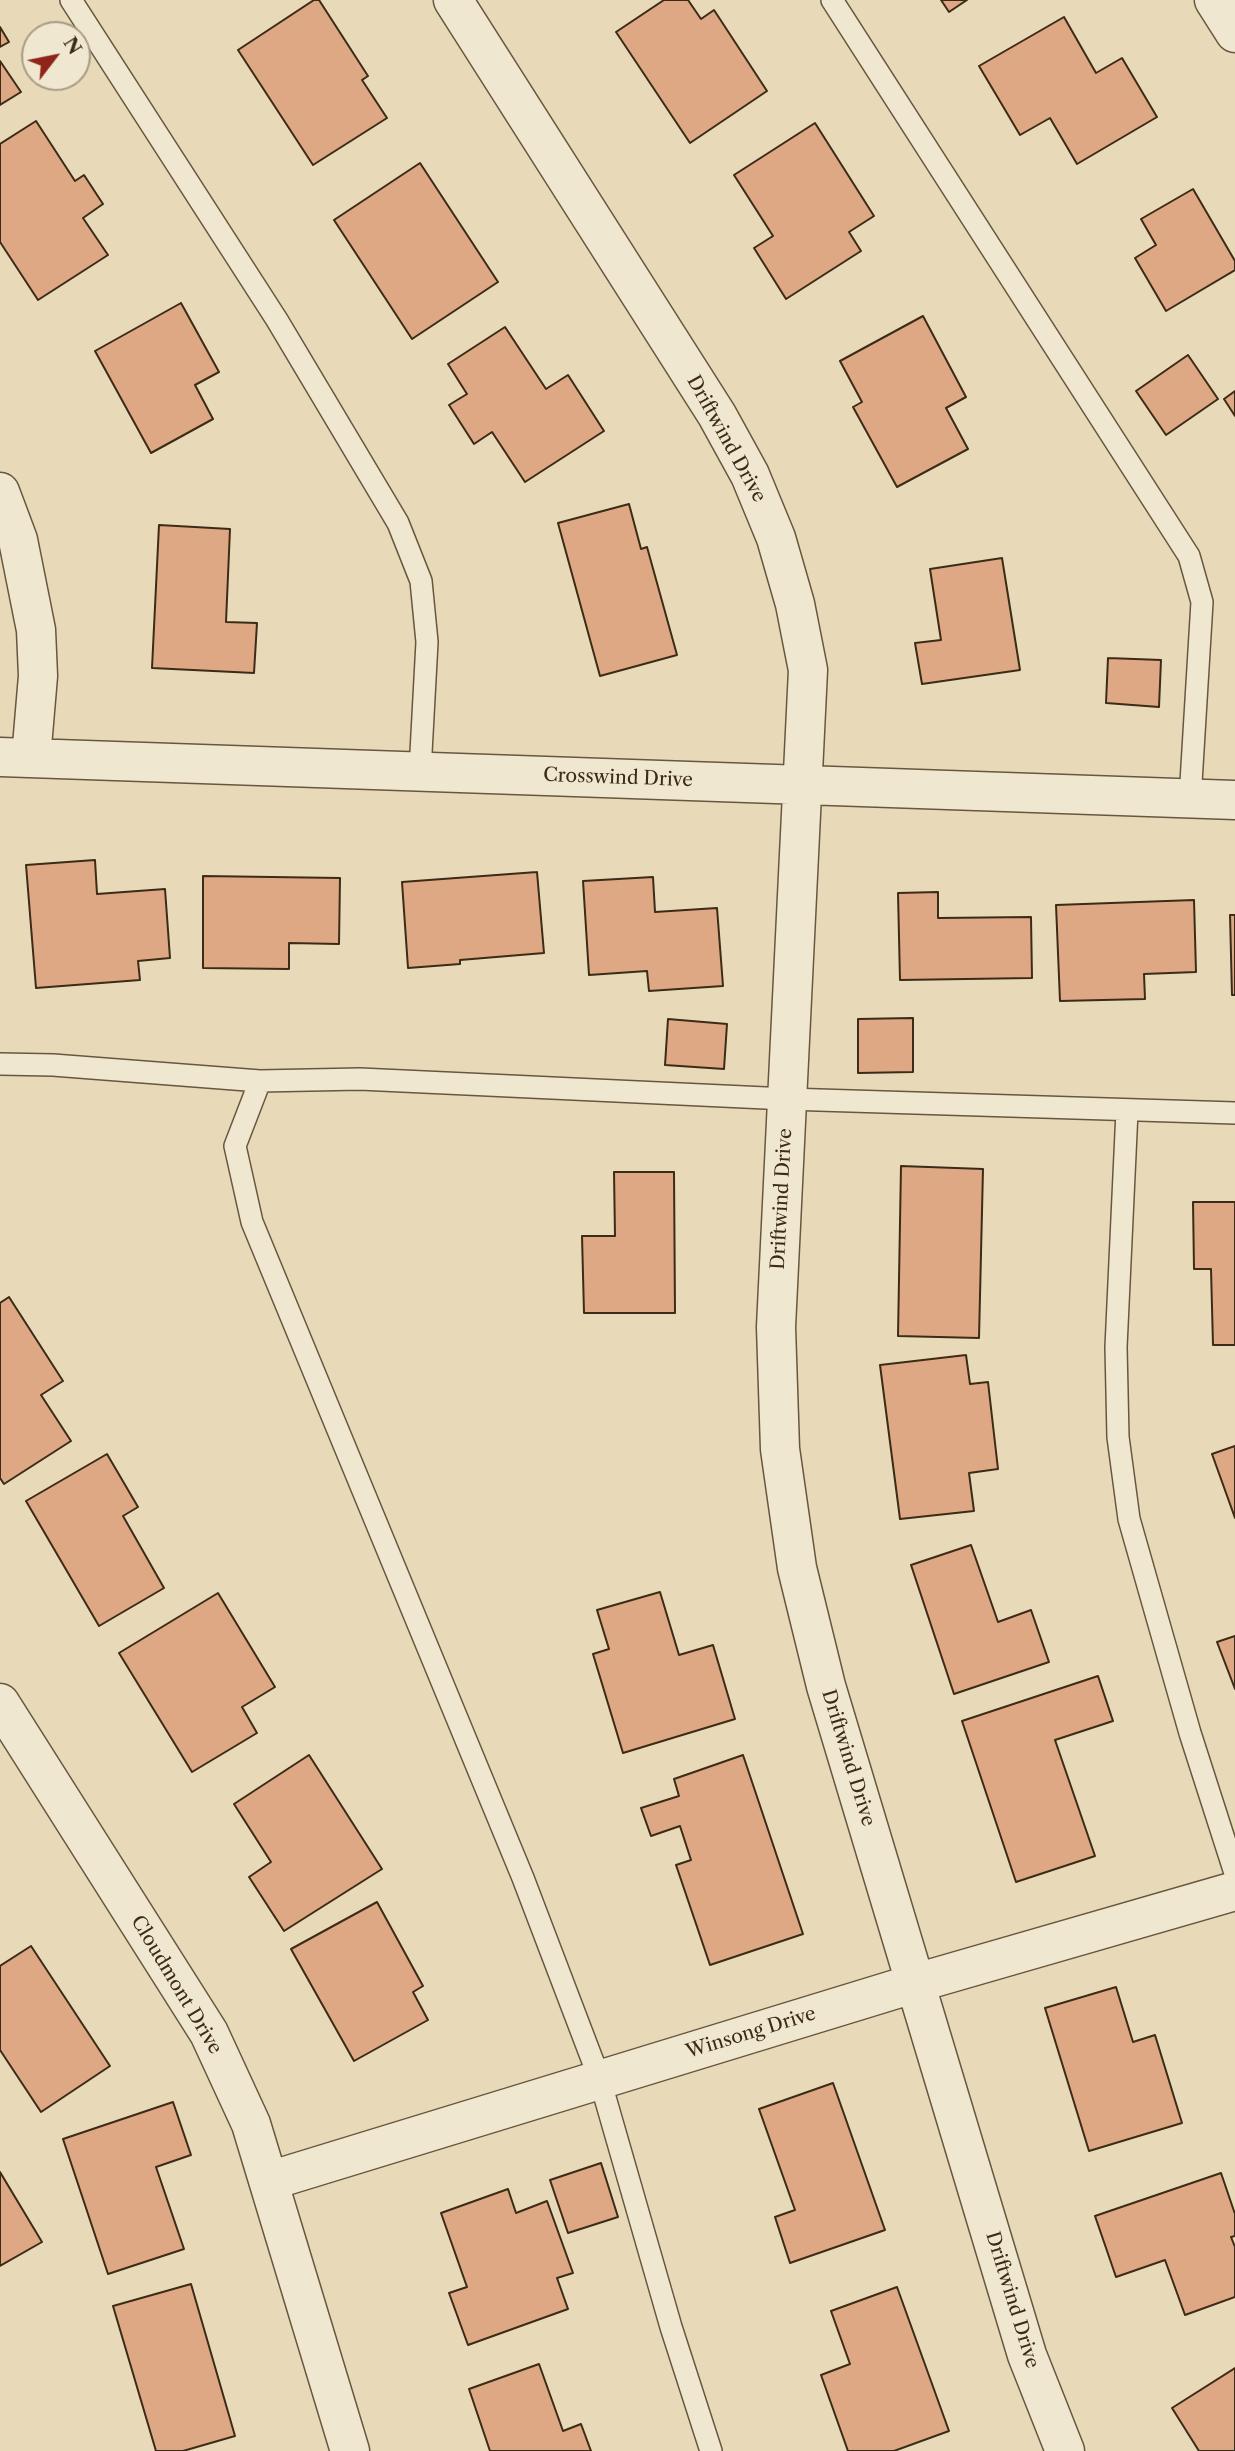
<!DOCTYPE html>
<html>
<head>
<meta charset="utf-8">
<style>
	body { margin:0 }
	#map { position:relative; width:1235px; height:2451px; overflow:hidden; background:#e8dab8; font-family:"Libre Caslon Text",serif }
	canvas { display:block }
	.north { position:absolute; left:21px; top:21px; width:70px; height:70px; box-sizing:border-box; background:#f0e7d1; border:2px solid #a89c86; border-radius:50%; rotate:58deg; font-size:19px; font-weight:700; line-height:28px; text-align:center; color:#3c2b16 }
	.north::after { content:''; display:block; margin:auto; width:24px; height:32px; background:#8f2418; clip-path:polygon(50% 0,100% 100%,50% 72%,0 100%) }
</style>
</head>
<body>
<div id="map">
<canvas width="1235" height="2451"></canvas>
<div class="north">N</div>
</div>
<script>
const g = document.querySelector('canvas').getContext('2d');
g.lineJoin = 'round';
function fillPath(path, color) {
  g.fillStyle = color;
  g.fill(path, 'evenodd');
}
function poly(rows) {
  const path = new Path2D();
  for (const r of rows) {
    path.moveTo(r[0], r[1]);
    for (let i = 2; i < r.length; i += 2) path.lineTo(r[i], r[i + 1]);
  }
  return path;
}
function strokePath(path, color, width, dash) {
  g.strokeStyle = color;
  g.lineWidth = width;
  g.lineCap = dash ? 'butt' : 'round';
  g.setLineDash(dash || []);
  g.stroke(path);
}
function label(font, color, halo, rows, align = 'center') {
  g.font = font + ' "Libre Caslon Text",serif';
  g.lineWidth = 6;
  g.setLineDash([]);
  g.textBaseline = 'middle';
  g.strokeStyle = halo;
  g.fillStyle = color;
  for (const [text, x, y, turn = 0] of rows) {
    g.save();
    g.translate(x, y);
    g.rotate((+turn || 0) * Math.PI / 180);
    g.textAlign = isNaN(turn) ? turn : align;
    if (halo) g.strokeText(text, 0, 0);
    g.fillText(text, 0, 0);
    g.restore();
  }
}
const building = poly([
	[314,0,319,0,368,76,362,80,387,118,313,165,238,50,314,0],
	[664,0,688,0,701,19,714,10,767,91,690,143,616,32,664,0],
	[941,0,967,0,949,12,941,0],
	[1064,17,1096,73,1122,58,1157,117,1077,164,1050,118,1020,135,979,66,1064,17],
	[0,27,9,42,0,47,0,27],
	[0,61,21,92,0,105,0,61],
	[36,121,75,181,84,175,103,204,83,218,108,255,38,300,0,242,0,144,36,121],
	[815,123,874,216,849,232,861,251,786,299,754,248,773,236,734,175,815,123],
	[420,163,498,282,412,339,334,220,420,163],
	[1193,189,1235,261,1235,270,1166,311,1135,258,1156,245,1141,219,1193,189],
	[181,303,219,372,195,385,213,419,151,453,95,351,181,303],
	[923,316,966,397,946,408,968,449,897,487,853,407,862,402,840,361,923,316],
	[505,327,546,389,568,375,604,431,525,482,492,432,474,444,449,405,467,394,448,364,505,327],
	[1188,355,1218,399,1166,435,1136,391,1188,355],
	[1235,391,1235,416,1224,399,1235,391],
	[629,504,641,549,647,547,677,655,600,676,558,523,629,504],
	[159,525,230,529,226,622,257,623,254,673,152,668,159,525],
	[1002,558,1020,670,922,684,915,643,941,640,930,569,1002,558],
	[1108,658,1161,660,1159,707,1106,703,1108,658],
	[95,860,97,894,165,889,170,958,138,961,140,980,36,988,26,865,95,860],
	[537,872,544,953,460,960,460,964,408,968,402,882,537,872],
	[203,876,340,878,339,944,289,943,289,969,203,968,203,876],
	[653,877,655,912,717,908,723,986,649,991,647,971,589,975,583,881,653,877],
	[938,892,938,918,1031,917,1032,978,900,980,898,893,938,892],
	[1194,900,1196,972,1144,974,1145,999,1060,1001,1056,905,1194,900],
	[1230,915,1235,915,1235,995,1232,995,1230,915],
	[913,1018,913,1072,858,1073,858,1019,913,1018],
	[668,1019,727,1024,724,1069,665,1065,668,1019],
	[901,1166,983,1169,979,1338,898,1336,901,1166],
	[614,1172,674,1172,675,1313,584,1313,582,1236,615,1236,614,1172],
	[1193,1202,1235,1202,1235,1345,1213,1345,1211,1269,1194,1269,1193,1202],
	[9,1297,63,1381,41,1395,71,1441,4,1484,0,1478,0,1303,9,1297],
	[966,1355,970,1384,988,1382,998,1469,969,1473,974,1511,900,1519,880,1365,966,1355],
	[1235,1446,1235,1518,1212,1454,1235,1446],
	[107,1454,138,1507,123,1516,164,1588,99,1626,26,1501,107,1454],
	[971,1545,998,1622,1031,1610,1049,1662,954,1694,911,1565,971,1545],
	[660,1592,679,1655,713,1645,735,1719,623,1753,593,1654,609,1649,597,1610,660,1592],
	[218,1593,275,1687,242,1707,257,1733,192,1772,119,1653,218,1593],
	[1235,1636,1235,1689,1217,1642,1235,1636],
	[1098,1676,1113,1721,1055,1740,1095,1856,1016,1882,962,1721,1098,1676],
	[309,1755,382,1869,284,1931,249,1877,271,1862,234,1804,309,1755],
	[743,1755,803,1934,710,1965,676,1865,691,1860,680,1826,651,1836,641,1808,679,1796,674,1779,743,1755],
	[377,1902,423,1986,413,1992,428,2020,354,2061,291,1949,377,1902],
	[31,1946,110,2066,41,2112,0,2050,0,1966,31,1946],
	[1116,1987,1133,2042,1155,2035,1182,2123,1089,2151,1045,2008,1116,1987],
	[833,2083,885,2230,790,2263,775,2217,795,2210,759,2109,833,2083],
	[173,2102,191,2155,156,2167,184,2249,108,2274,63,2139,173,2102],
	[601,2163,618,2217,568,2233,550,2180,601,2163],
	[0,2172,42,2242,0,2266,0,2172],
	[1221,2173,1235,2214,1235,2236,1231,2237,1235,2247,1235,2297,1185,2315,1165,2260,1116,2277,1095,2216,1221,2173],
	[508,2189,516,2213,547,2201,573,2273,557,2278,568,2309,468,2345,449,2293,467,2287,441,2213,508,2189],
	[191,2284,235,2436,183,2451,156,2451,113,2306,191,2284],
	[897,2287,949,2431,894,2451,848,2451,821,2375,850,2364,831,2311,897,2287],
	[539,2364,563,2431,581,2424,591,2451,490,2451,469,2389,539,2364],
	[1235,2368,1235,2451,1199,2451,1172,2408,1235,2368]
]);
fillPath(building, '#dfa885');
strokePath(building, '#3c2b16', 2);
const service = poly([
	[71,0,277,320,398,523,421,581,427,642,420,771],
	[832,0,1189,556,1202,602,1190,799],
	[0,1064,53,1065,260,1081,360,1079,787,1099,1235,1113],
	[260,1081,235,1146,252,1222,523,1878,600,2080,671,2327,711,2451],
	[1127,1111,1116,1347,1118,1437,1129,1519,1190,1733,1235,1873]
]);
const minor = poly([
	[453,0,717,415,750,475,776,538,795,604,808,670,776,1327,780,1449,797,1568,826,1686,1027,2355,1065,2451],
	[1214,0,1235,33],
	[0,492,18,540,36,630,38,676,31,758],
	[0,757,1235,800],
	[0,1703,209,2033,251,2124,350,2451],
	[269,2181,916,1983,1235,1891]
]);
strokePath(service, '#67573e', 24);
strokePath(minor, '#67573e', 41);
strokePath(service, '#f0e7d1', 21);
strokePath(minor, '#f0e7d1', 38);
label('19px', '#3c2b16', '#f0e7d1', [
	["Driftwind Drive",726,439,61],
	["Crosswind Drive",618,778,2],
	["Driftwind Drive",782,1199,-87],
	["Driftwind Drive",848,1758,73],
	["Cloudmont Drive",176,1985,59],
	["Winsong Drive",751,2033,-17],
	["Driftwind Drive",1012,2300,73]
]);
</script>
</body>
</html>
